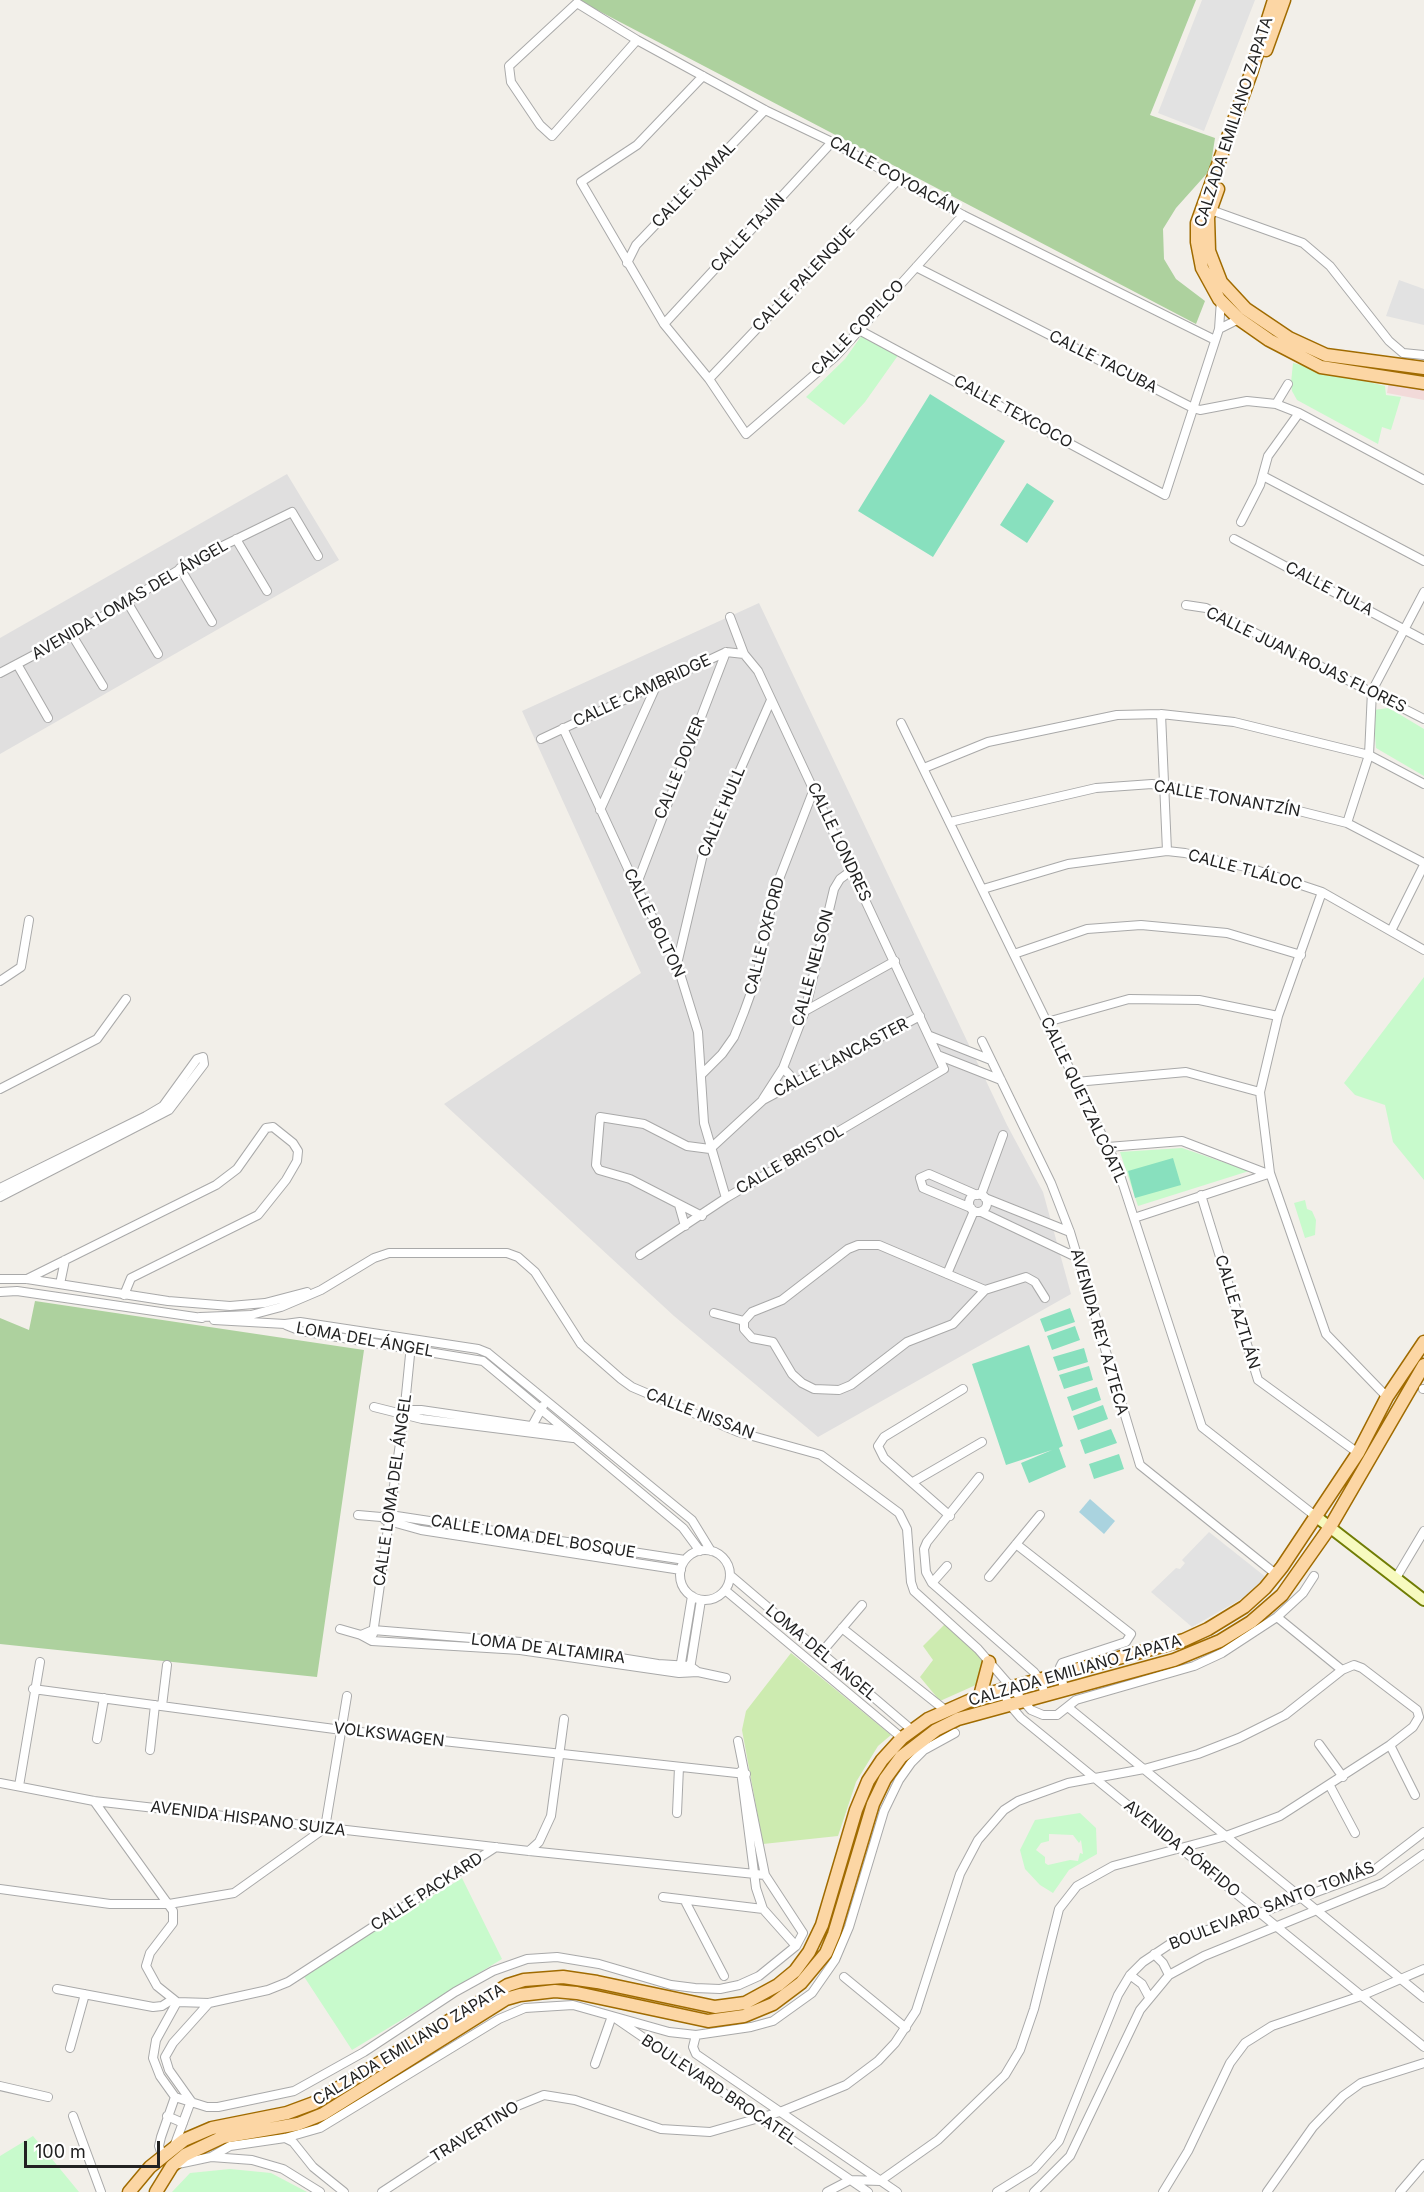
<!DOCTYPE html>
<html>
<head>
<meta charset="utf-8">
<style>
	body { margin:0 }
	#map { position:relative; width:1424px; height:2192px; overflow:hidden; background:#f2efe9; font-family:Inter,sans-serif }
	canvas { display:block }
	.scale { position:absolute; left:24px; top:2141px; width:136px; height:27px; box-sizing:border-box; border:3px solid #222; border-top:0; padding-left:8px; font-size:18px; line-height:21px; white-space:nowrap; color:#222; -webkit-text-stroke:4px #fff; paint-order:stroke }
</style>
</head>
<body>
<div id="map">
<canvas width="1424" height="2192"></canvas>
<div class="scale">100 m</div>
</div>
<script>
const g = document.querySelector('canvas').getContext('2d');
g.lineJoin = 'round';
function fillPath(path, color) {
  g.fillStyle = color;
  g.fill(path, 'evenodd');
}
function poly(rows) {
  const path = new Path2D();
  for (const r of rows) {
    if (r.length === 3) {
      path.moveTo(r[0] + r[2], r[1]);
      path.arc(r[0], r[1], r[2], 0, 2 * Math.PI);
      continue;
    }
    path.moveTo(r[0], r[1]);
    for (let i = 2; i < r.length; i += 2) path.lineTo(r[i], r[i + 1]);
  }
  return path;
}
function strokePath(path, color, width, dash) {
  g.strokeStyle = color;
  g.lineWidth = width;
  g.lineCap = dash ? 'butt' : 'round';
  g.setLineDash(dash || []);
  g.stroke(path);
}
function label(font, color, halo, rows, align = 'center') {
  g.font = font + ' Inter,sans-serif';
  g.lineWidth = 5;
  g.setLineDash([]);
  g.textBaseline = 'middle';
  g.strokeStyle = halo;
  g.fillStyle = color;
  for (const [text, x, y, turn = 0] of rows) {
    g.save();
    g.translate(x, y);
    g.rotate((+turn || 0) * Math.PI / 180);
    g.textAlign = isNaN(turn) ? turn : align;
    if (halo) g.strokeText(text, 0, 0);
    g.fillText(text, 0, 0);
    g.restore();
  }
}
fillPath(poly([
	[287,474,339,560,0,754,0,638],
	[759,603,1007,1125,1043,1192,1071,1294,818,1437,674,1316,444,1104,641,973,522,711]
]), '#e0dfdf');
fillPath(poly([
	[1389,381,1424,387,1424,400,1387,393]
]), '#f2dad9');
fillPath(poly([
	[945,1624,981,1654,986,1671,978,1684,940,1701,920,1677,933,1660,923,1646],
	[791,1653,891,1735,878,1746,856,1782,838,1836,763,1844,742,1730,746,1711]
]), '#cdebb0');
fillPath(poly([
	[578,0,1196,0,1150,115,1215,138,1210,170,1176,208,1163,229,1164,259,1176,279,1205,301,1196,324],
	[35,1301,364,1350,317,1677,0,1644,0,1318,29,1330]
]), '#add19e');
fillPath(poly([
	[862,335,899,354,865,402,844,425,806,397,845,359],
	[1293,363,1385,386,1386,395,1401,397,1391,430,1382,427,1378,444,1297,400,1292,391,1291,383],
	[1389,708,1424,729,1424,776,1376,748,1373,710],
	[1424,977,1424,1180,1393,1142,1385,1105,1355,1095,1344,1083],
	[1182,1148,1249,1171,1138,1206,1120,1152],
	[1305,1200,1307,1209,1312,1211,1316,1220,1315,1235,1305,1238,1294,1203],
	[1080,1813,1096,1828,1097,1854,1069,1870,1053,1893,1040,1885,1025,1869,1020,1850,1035,1820],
	[1049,1834,1073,1835,1079,1843,1081,1840,1083,1854,1080,1853,1078,1861,1070,1860,1048,1865,1045,1863,1045,1857,1036,1850,1041,1843,1049,1841],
	[462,1878,502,1959,352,2050,303,1975],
	[33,2136,79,2192,0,2192,0,2156],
	[230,2169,271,2173,307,2192,172,2192,190,2173]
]), '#c8facc');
fillPath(poly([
	[930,394,1005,441,933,557,858,511],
	[1027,483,1054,501,1027,543,1000,525],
	[1173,1158,1181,1185,1135,1198,1128,1171],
	[1070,1308,1075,1322,1045,1332,1040,1319],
	[1075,1326,1080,1340,1052,1350,1047,1336],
	[1029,1345,1063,1446,1059,1448,1066,1467,1029,1483,1021,1463,1052,1450,1006,1465,972,1364],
	[1084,1348,1088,1362,1058,1371,1053,1357],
	[1089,1366,1093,1380,1064,1389,1059,1375],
	[1097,1387,1101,1400,1072,1411,1067,1397],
	[1103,1405,1108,1419,1078,1430,1073,1416],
	[1111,1429,1117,1443,1085,1454,1080,1440],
	[1119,1454,1124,1469,1094,1479,1089,1464]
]), '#88e0be');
fillPath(poly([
	[1202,0,1255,0,1204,131,1158,113],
	[1399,280,1424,289,1424,325,1386,316],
	[1209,1532,1267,1578,1243,1598,1192,1627,1151,1592,1176,1568,1180,1569,1185,1563,1182,1560]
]), '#e2e2e2');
fillPath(poly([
	[1090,1499,1115,1521,1104,1534,1079,1512]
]), '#aad3df');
const street = poly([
	[637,40,552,136,540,125,511,82,509,66,577,3,637,40,765,110,832,142,963,215,1215,340],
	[703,76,637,145,581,182,664,324,709,379,746,434,836,356,963,215],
	[1208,209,1303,243,1330,266,1389,341,1403,353,1424,355],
	[627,263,636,245,765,110],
	[916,267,1193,408,1200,410,1247,401,1276,404,1299,413,1424,480],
	[664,324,832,142],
	[1219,329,1239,319],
	[859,330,1165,495,1219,329,1221,300],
	[709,379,898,180],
	[1276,404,1288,384],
	[1263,476,1424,561],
	[1241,522,1260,485,1268,456,1299,413],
	[236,539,267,591],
	[1234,539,1424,640],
	[180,568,212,622],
	[126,600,158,654],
	[1186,605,1206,608,1424,719],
	[72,635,103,686],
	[17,664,48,718],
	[0,673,72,635,200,557,292,512,318,556],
	[1161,714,1167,851],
	[901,723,1117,1166,1202,1427,1314,1515],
	[563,728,636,886,677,964,698,1032,704,1123,726,1198],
	[541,739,726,652,744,654],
	[924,768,988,742,1117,715,1161,714,1234,722,1369,755,1424,784],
	[600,810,657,684],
	[950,822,1096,788,1152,784,1291,809,1347,823,1424,863],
	[1347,823,1369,755,1372,691,1424,592],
	[636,886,726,652],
	[983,889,1068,864,1167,851,1185,853,1250,868,1322,892,1424,950],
	[1322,892,1278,1016,1260,1092,1270,1173,1326,1334,1387,1397],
	[1391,931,1424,865],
	[1014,954,1087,929,1141,925,1227,933,1301,955],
	[677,964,703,854,771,700],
	[0,981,21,967,29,920],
	[805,1011,895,961],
	[1047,1022,1129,999,1199,1000,1278,1016],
	[930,1036,991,1060],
	[982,1041,1051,1183,1070,1232,1140,1465,1277,1575],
	[940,1056,1001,1080],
	[783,1068,795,1081],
	[701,1075,722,1054,734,1037,744,1012,757,976,774,892,814,789],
	[1076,1082,1186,1072,1260,1092],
	[0,1089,97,1039,126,999],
	[763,1099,783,1068,805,1011,834,889,840,879,851,871],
	[1108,1147,1182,1141,1268,1174],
	[0,1188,146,1116,163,1106,197,1059,203,1057,204,1064,169,1110,0,1197],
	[978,1203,9],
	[981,1195,1003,1135],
	[1201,1195,1258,1380,1358,1453],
	[985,1198,1070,1232],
	[679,1205,685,1226],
	[971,1208,923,1188,920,1178,929,1174,977,1195],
	[981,1212,1078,1258],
	[702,1216,630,1179,599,1170,596,1165,600,1117,644,1124,687,1146,710,1149,763,1100,920,1016],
	[1134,1218,1268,1174],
	[640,1255,726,1198,944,1069,758,671,744,654,730,617],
	[947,1274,974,1211],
	[0,1279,27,1279,168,1301,230,1306,265,1303,307,1292],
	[27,1279,216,1185,237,1169,266,1128,273,1127,293,1143,298,1151,297,1161,286,1180,258,1215,131,1278,124,1295],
	[60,1284,65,1260],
	[985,1290,879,1245,858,1245,848,1249,782,1300,752,1312,744,1321,744,1329,752,1338,773,1342,792,1374,802,1383,814,1389,839,1390,851,1385,907,1342,953,1324,985,1290,1026,1277,1035,1282,1045,1298],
	[0,1292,17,1291,202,1318],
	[714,1313,744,1321],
	[200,1317,251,1315,281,1307,321,1290,374,1258,389,1253,507,1253,518,1257,535,1272,581,1344,621,1379,632,1387,738,1432,821,1455,899,1513,907,1529,911,1582,914,1591,978,1649,1031,1710,1043,1715,1057,1715,1076,1700,1194,1666,1222,1653,1277,1617,1303,1593,1314,1576],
	[214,1320,285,1324,300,1322,478,1349,488,1353,692,1520,711,1551],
	[286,1325,301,1331,483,1361,683,1528,700,1551],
	[1423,1389,1424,1389],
	[374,1407,422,1419,573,1438],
	[402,1410,421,1410,565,1431],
	[532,1426,543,1406],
	[979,1477,927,1542,924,1549,926,1572,932,1583,1034,1672,1041,1681,1045,1695],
	[913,1482,982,1442],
	[358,1515,381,1517,390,1515,685,1560],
	[950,1516,884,1458,878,1446,884,1437,963,1389],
	[385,1520,421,1530,681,1570],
	[1016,1544,1131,1634,1126,1642,1062,1663,1060,1667,1064,1690],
	[705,1575,25],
	[730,1575,912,1730],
	[989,1577,1040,1515],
	[1396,1578,1424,1531],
	[932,1583,947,1566],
	[725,1590,902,1738],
	[1277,1617,1342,1670],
	[842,1628,945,1710],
	[340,1629,361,1635,372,1641,520,1650,679,1673,698,1672],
	[373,1634,404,1415,411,1345],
	[361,1635,373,1630,521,1642,658,1664,690,1666,698,1672,726,1678],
	[821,1653,862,1605],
	[680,1669,692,1596],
	[690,1669,701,1600],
	[1001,1687,1009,1704,1021,1718,1424,2047],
	[33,1689,342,1730,746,1774],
	[162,1706,167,1665],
	[1069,1708,1424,1998],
	[97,1739,104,1698],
	[1319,1744,1343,1777],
	[1390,1745,1415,1795],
	[150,1750,155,1705],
	[741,1771,756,1888,763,1909,796,1946],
	[0,1783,94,1801,529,1851,765,1875],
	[19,1786,40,1662],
	[1330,1786,1355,1833],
	[94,1801,173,1911,173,1923,150,1953,146,1966,157,1986,177,2002],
	[677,1813,679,1767],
	[529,1851,539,1842,551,1816,564,1719],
	[0,1889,110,1904,169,1904,234,1893,325,1828,347,1696],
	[663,1897,763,1909],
	[685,1901,724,1976],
	[1154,1954,1163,1963,1169,1975],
	[1130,1975,1142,1984,1149,1997],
	[844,1977,906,2028],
	[57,1989,153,2007,162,2006,173,1999],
	[177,2002,209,2003,268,1990,288,1982,496,1847],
	[696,2035,693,2047,696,2054,897,2192],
	[70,2048,85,1994],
	[595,2064,612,2016,868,2192],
	[0,2086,48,2097],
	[175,2097,207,2107,218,2107,294,2091,364,2052,455,1992,493,1971,527,1959,557,1957,599,1964,671,1985,695,1988,720,1989,739,1985,759,1976,796,1946,803,1933,765,1875,738,1741],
	[175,2097,160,2076,153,2058,156,2040,177,2002],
	[191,2101,169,2070,165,2057,173,2043,209,2003],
	[73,2116,101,2192],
	[167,2116,183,2123],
	[285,2138,293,2142,313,2167,344,2192],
	[175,2144,191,2101],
	[211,2157,230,2146,285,2138,320,2128,499,2019,525,2008,573,2005,669,2032,696,2035,751,2027,773,2021,812,1993,835,1960,849,1927,884,1811,899,1780,911,1763,924,1750,955,1733],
	[163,2158,159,2146,161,2137,175,2097],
	[178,2164,211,2157,252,2160,283,2169,320,2192],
	[382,2192,507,2110,544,2095,575,2100,661,2129,710,2132,780,2112,846,2085,878,2061,895,2043,916,2011,960,1874,978,1840,1004,1810,1018,1801,1068,1783,1144,1769,1198,1754,1239,1738,1285,1715,1342,1670,1354,1665,1362,1668,1417,1710,1419,1717,1413,1727,1390,1745,1280,1816,1226,1836,1113,1866,1077,1886,1059,1909,1034,2009,1020,2050,1005,2075,938,2140,880,2181,850,2180,827,2192],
	[997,2192,1034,2169,1059,2141,1118,1995,1130,1975,1143,1962,1176,1940,1260,1913,1373,1871,1424,1832],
	[1034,2192,1070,2156,1140,2010,1169,1975,1204,1956,1383,1883,1424,1854],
	[1163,2192,1188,2151,1230,2063,1245,2043,1272,2026,1361,1996,1424,1969],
	[1267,2192,1313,2127,1343,2096,1361,2083,1424,2063],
	[1400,2192,1424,2164]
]);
const secondary = poly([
	[1314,1515,1424,1600]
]);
const primary = poly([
	[1274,0,1251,73,1197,223,1197,242,1202,268,1219,299,1239,319,1269,340,1321,367,1424,383],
	[1266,50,1284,0],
	[1218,189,1208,217,1209,251,1221,282,1246,309,1289,338,1326,355,1424,368],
	[980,1696,989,1662],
	[129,2192,150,2167,184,2140,212,2128,287,2113,314,2103,508,1985,524,1980,563,1977,597,1982,715,2007,745,2003,778,1985,795,1971,809,1952,822,1925,856,1810,868,1781,882,1760,902,1738,928,1719,980,1696,1184,1640,1208,1629,1244,1607,1265,1588,1282,1567,1358,1453,1387,1397,1424,1342],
	[156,2192,172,2166,185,2155,223,2137,298,2124,323,2114,506,1999,520,1995,555,1991,577,1993,708,2021,744,2016,773,2004,801,1983,826,1953,834,1934,873,1804,885,1779,901,1757,936,1730,958,1719,1174,1660,1220,1641,1251,1622,1282,1595,1330,1527,1424,1365]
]);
strokePath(street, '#a9a9a9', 10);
strokePath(secondary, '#707d05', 14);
strokePath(primary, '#a06b00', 15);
strokePath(street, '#fff', 8);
strokePath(secondary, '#f7fabf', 10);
strokePath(primary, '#fcd6a4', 12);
label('16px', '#222', '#fff', [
	["CALZADA EMILIANO ZAPATA",1234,122,-72],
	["CALLE COYOACÁN",894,176,29],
	["CALLE UXMAL",694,185,-46],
	["CALLE TAJÍN",748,233,-47],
	["CALLE PALENQUE",804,279,-46],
	["CALLE COPILCO",858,328,-46],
	["CALLE TACUBA",1103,362,27],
	["CALLE TEXCOCO",1013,412,29],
	["CALLE TULA",1329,589,28],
	["AVENIDA LOMAS DEL ÁNGEL",130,600,-30],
	["CALLE JUAN ROJAS FLORES",1306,660,26],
	["CALLE CAMBRIDGE",642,691,-25],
	["CALLE DOVER",680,768,-68],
	["CALLE TONANTZÍN",1227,799,10],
	["CALLE HULL",722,812,-67],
	["CALLE LONDRES",839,842,65],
	["CALLE TLÁLOC",1245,870,15],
	["CALLE BOLTON",654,923,64],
	["CALLE OXFORD",765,936,-76],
	["CALLE NELSON",813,968,-75],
	["CALLE LANCASTER",841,1058,-28],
	["CALLE QUETZALCÓATL",1083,1100,65],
	["CALLE BRISTOL",790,1160,-30],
	["CALLE AZTLÁN",1237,1312,73],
	["AVENIDA REY AZTECA",1099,1332,74],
	["LOMA DEL ÁNGEL",365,1340,10],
	["CALLE NISSAN",700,1414,21],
	["CALLE LOMA DEL ÁNGEL",393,1490,-82],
	["CALLE LOMA DEL BOSQUE",533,1537,9],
	["LOMA DE ALTAMIRA",548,1649,7],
	["LOMA DEL ÁNGEL",821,1653,40],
	["CALZADA EMILIANO ZAPATA",1075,1671,-16],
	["VOLKSWAGEN",389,1735,7],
	["AVENIDA HISPANO SUIZA",248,1819,7],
	["AVENIDA PÓRFIDO",1182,1849,39],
	["CALLE PACKARD",427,1892,-33],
	["BOULEVARD SANTO TOMÁS",1272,1906,-21],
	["CALZADA EMILIANO ZAPATA",409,2045,-31],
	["BOULEVARD BROCATEL",719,2090,34],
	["TRAVERTINO",475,2132,-32]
]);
</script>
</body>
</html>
